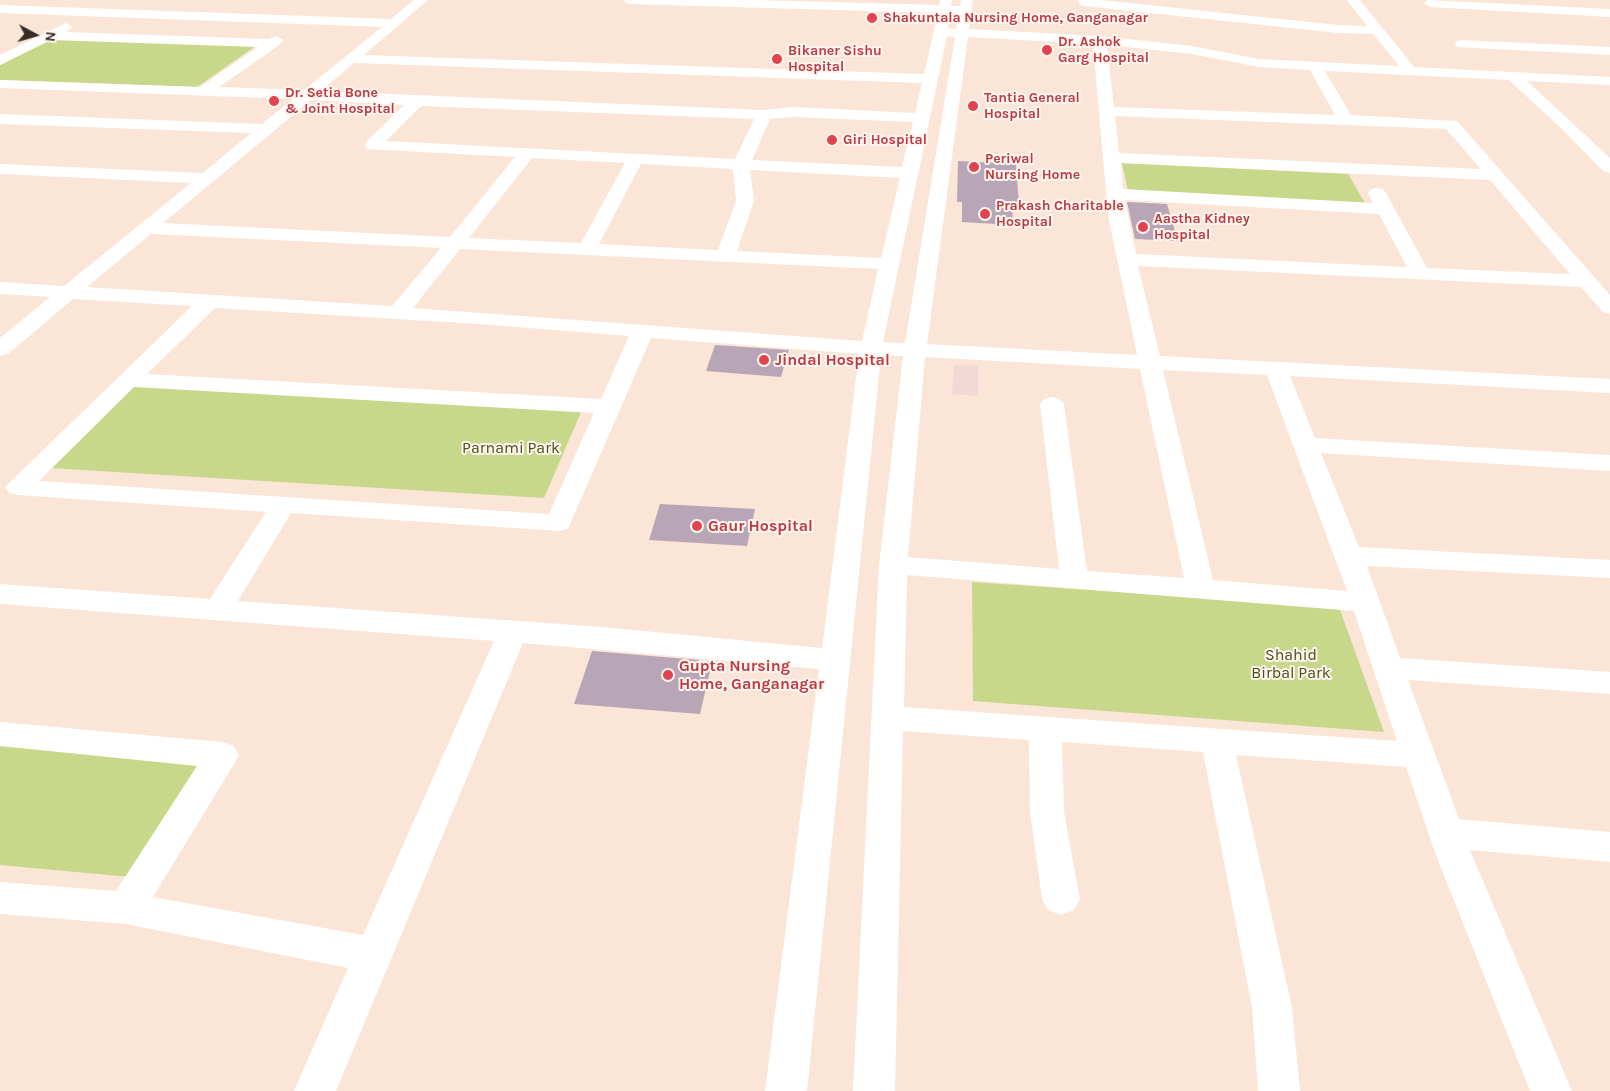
<!DOCTYPE html>
<html>
<head>
<meta charset="utf-8">
<style>
	body { margin:0 }
	#map { position:relative; width:1610px; height:1091px; overflow:hidden; background:#fbe5d6; font-family:Karla,sans-serif }
	canvas { display:block }
	.north { position:absolute; left:10px; top:10px; width:50px; height:50px; -webkit-text-stroke:4px #fef5ef; paint-order:stroke; rotate:96deg; font-size:14px; font-weight:700; line-height:20px; text-align:center; color:#352c27 }
	.north::after { content:''; display:block; margin:auto; width:18px; height:22px; background:#352c27; clip-path:polygon(50% 0,100% 100%,50% 72%,0 100%) }
</style>
</head>
<body>
<div id="map">
<canvas width="1610" height="1091"></canvas>
<div class="north">N</div>
</div>
<script>
const g = document.querySelector('canvas').getContext('2d');
g.lineJoin = 'round';
function fillPath(path, color) {
  g.fillStyle = color;
  g.fill(path, 'evenodd');
}
function poly(rows) {
  const path = new Path2D();
  for (const r of rows) {
    path.moveTo(r[0], r[1]);
    for (let i = 2; i < r.length; i += 2) path.lineTo(r[i], r[i + 1]);
  }
  return path;
}
function strokePath(path, color, width, dash) {
  g.strokeStyle = color;
  g.lineWidth = width;
  g.lineCap = dash ? 'butt' : 'round';
  g.setLineDash(dash || []);
  g.stroke(path);
}
function label(font, color, halo, rows, align = 'center') {
  g.font = font + ' Karla,sans-serif';
  g.lineWidth = 4;
  g.setLineDash([]);
  g.textBaseline = 'middle';
  g.strokeStyle = halo;
  g.fillStyle = color;
  for (const [text, x, y, turn = 0] of rows) {
    g.save();
    g.translate(x, y);
    g.rotate((+turn || 0) * Math.PI / 180);
    g.textAlign = isNaN(turn) ? turn : align;
    if (halo) g.strokeText(text, 0, 0);
    g.fillText(text, 0, 0);
    g.restore();
  }
}
fillPath(poly([
	[954,365,978,366,978,396,952,394]
]), '#f3d8d7');
fillPath(poly([
	[50,38,257,45,197,87,0,80,0,65],
	[1122,163,1348,174,1365,203,1128,191],
	[137,378,585,403,544,498,49,468],
	[972,582,1339,607,1384,732,973,701],
	[0,742,205,759,130,877,0,865]
]), '#c7d88b');
fillPath(poly([
	[958,161,1016,164,1019,205,1012,205,1013,225,962,222,962,202,957,202],
	[1127,202,1167,204,1178,241,1135,239],
	[715,345,789,350,781,377,706,371],
	[660,504,755,509,747,546,649,540],
	[592,651,699,660,696,670,710,671,700,714,574,704]
]), '#b8a6b7');
fillPath(poly([
	[414,0,428,0,364,55,924,74,938,13,629,4,623,0,755,0,939,5,940,0,952,0,951,6,960,6,961,0,973,0,969,29,1100,36,1192,46,1259,59,1399,66,1373,34,1338,33,1084,6,1080,5,1077,0,1101,0,1338,25,1367,26,1347,0,1360,0,1414,67,1610,77,1610,85,1527,81,1610,158,1610,173,1604,172,1564,131,1509,80,1325,71,1351,115,1457,121,1610,295,1610,314,1603,312,1581,287,1138,266,1160,356,1610,379,1610,393,1290,376,1315,438,1610,455,1610,471,1321,453,1359,547,1610,560,1610,578,1367,566,1400,658,1610,672,1610,694,1408,680,1459,819,1610,832,1610,862,1470,850,1572,1091,1530,1091,1437,858,1406,767,1236,755,1292,1008,1300,1091,1258,1091,1252,1008,1203,752,1062,742,1064,812,1080,899,1074,910,1061,915,1048,910,1042,899,1030,812,1029,740,903,731,895,1091,853,1091,879,565,903,356,881,355,807,1091,765,1091,819,669,523,643,336,1091,294,1091,348,968,126,924,0,914,0,882,116,891,197,766,0,746,0,722,222,742,234,746,239,755,234,764,153,897,363,935,494,641,0,604,0,584,210,599,266,512,18,495,9,493,5,487,192,306,73,299,8,354,0,356,0,338,50,297,0,294,0,282,64,286,191,183,0,174,0,164,203,173,251,133,0,124,0,114,262,124,293,99,0,88,0,80,200,87,258,47,51,40,0,65,0,55,66,23,73,27,66,32,269,39,276,36,283,40,278,46,219,87,304,90,382,27,0,13,0,5,391,19,414,0],
	[950,13,959,14,956,29,948,28,950,13],
	[947,36,955,37,905,343,883,342,947,36],
	[968,37,1093,44,1108,215,1137,355,927,344,968,37],
	[1107,45,1192,54,1259,67,1310,70,1335,115,1114,107,1107,45],
	[354,63,922,83,915,113,792,107,764,110,321,91,354,63],
	[311,100,404,105,367,141,365,145,367,149,515,157,450,237,163,223,311,100],
	[421,106,754,119,735,159,386,141,421,106],
	[1115,116,1446,129,1481,169,1119,153,1115,116],
	[792,117,913,122,902,167,752,160,770,119,792,117],
	[532,158,625,163,581,243,469,238,532,158],
	[1121,163,1490,180,1570,274,1427,268,1386,193,1383,189,1377,188,1371,189,1368,193,1373,203,1123,189,1121,163],
	[641,164,733,169,736,201,718,250,599,244,641,164],
	[750,170,900,178,881,258,737,251,754,201,750,170],
	[1125,200,1379,214,1407,267,1136,254,1125,200],
	[151,234,441,248,392,306,87,287,151,234],
	[460,249,878,269,862,341,413,308,460,249],
	[215,308,479,324,629,336,601,399,147,374,215,308],
	[651,338,859,354,822,648,602,627,238,601,291,513,558,531,568,529,651,338],
	[925,357,1140,369,1184,578,1087,571,1064,404,1060,399,1052,397,1044,399,1040,404,1059,569,908,557,925,357],
	[1163,370,1267,375,1347,591,1213,580,1163,370],
	[134,387,594,413,549,514,39,481,134,387],
	[907,575,1354,611,1397,741,904,707,907,575],
	[1427,0,1610,9,1610,17,1430,7,1424,3,1427,0],
	[1462,40,1610,47,1610,55,1457,47,1455,44,1457,41,1462,40]
]), '#fff');
for (const [x, y, r, color] of [
	[872,18,6,"#e0444e"],
	[1047,50,6,"#e0444e"],
	[777,59,6,"#e0444e"],
	[274,101,6,"#e0444e"],
	[973,106,6,"#e0444e"],
	[832,140,6,"#e0444e"],
	[974,167,6,"#e0444e"],
	[985,214,6,"#e0444e"],
	[1143,227,6,"#e0444e"],
	[764,360,6,"#e0444e"],
	[697,526,6,"#e0444e"],
	[668,675,6,"#e0444e"]
]) {
  const dot = new Path2D();
  dot.arc(x, y, r, 0, 2 * Math.PI);
  g.fillStyle = color;
  g.fill(dot);
  strokePath(dot, '#fef5ef', 2);
}
label('bold 14px', '#be3a42', '#fef5ef', [
	["Shakuntala Nursing Home, Ganganagar",883,18],
	["Dr. Ashok",1058,42],
	["Garg Hospital",1058,58],
	["Bikaner Sishu",788,51],
	["Hospital",788,67],
	["Dr. Setia Bone",285,93],
	["& Joint Hospital",285,109],
	["Tantia General",984,98],
	["Hospital",984,114],
	["Giri Hospital",843,140],
	["Periwal",985,159],
	["Nursing Home",985,175],
	["Prakash Charitable",996,206],
	["Hospital",996,222],
	["Aastha Kidney",1154,219],
	["Hospital",1154,235]
], 'left');
label('bold 16px', '#be3a42', '#fef5ef', [
	["Jindal Hospital",775,360],
	["Gaur Hospital",708,526],
	["Gupta Nursing",679,666],
	["Home, Ganganagar",679,684]
], 'left');
label('16px', '#475118', '#fef5ef', [
	["Parnami Park",511,448],
	["Shahid",1291,655],
	["Birbal Park",1291,673]
]);
</script>
</body>
</html>
